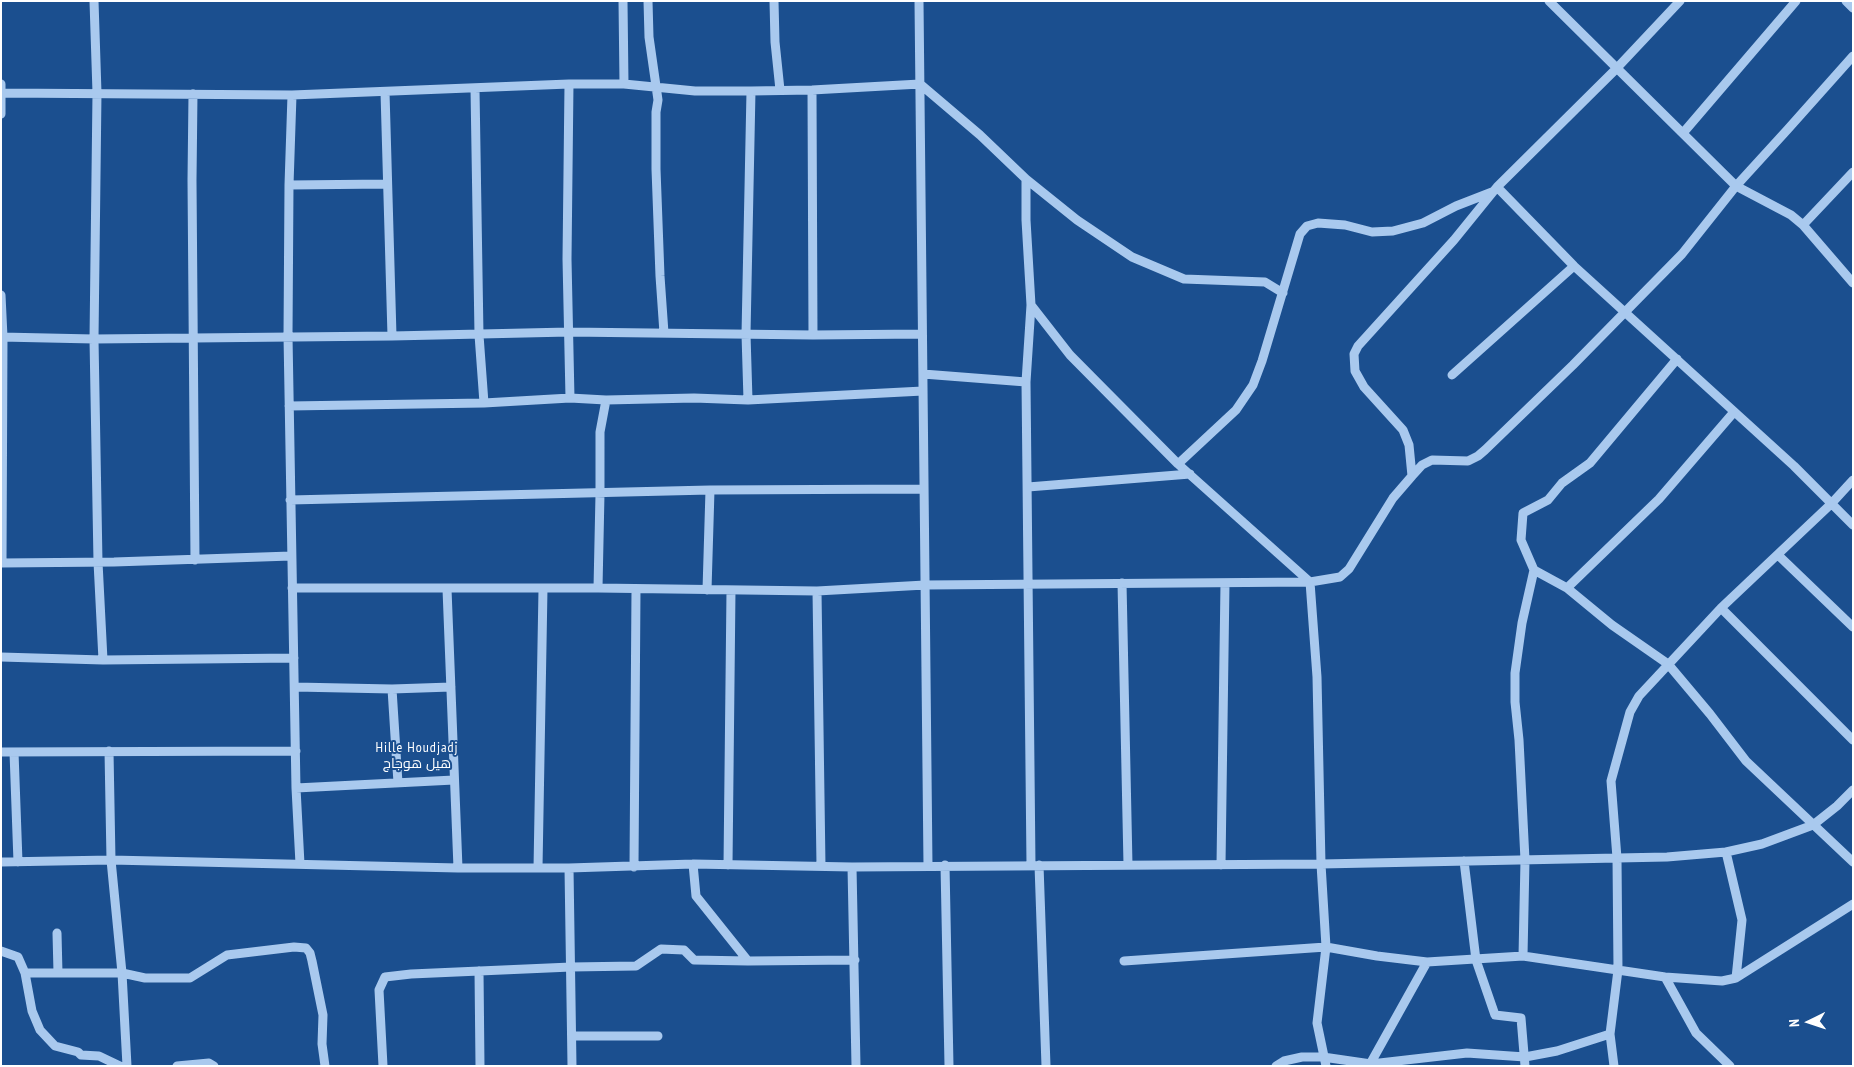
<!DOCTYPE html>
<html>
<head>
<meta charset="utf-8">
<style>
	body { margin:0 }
	#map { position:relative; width:1854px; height:1067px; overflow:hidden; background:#1b4f8f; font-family:"PT Sans Narrow",sans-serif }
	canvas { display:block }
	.frame { position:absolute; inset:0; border:2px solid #fff; pointer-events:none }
	.north { position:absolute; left:1784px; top:997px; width:50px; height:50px; -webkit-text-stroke:4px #1b4f8f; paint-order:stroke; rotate:266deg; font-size:14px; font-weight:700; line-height:20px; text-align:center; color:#fff }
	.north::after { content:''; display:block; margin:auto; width:18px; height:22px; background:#fff; clip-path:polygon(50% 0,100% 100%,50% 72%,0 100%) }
</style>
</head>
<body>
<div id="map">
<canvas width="1854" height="1067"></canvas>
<div class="frame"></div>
<div class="north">N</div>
</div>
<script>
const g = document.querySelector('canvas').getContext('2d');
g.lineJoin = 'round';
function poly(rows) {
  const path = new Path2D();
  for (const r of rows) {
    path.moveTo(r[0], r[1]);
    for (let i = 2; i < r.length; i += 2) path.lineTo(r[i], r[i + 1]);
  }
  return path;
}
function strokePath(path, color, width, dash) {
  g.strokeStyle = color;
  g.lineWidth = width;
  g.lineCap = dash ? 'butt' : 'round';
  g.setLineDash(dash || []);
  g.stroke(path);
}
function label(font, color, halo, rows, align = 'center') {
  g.font = font + ' "PT Sans Narrow",Cairo,sans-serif';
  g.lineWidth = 4;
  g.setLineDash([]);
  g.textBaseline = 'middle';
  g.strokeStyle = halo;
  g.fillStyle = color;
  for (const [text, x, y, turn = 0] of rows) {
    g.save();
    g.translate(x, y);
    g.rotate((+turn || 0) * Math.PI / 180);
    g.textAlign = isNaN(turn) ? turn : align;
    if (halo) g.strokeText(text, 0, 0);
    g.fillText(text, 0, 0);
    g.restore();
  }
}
strokePath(poly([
	[94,1,97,93,94,339,98,562,103,660],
	[623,1,624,84],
	[648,1,649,37,658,100,656,112,656,169,660,276,664,333],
	[774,1,775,42,780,90],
	[919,1,928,865],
	[1549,1,1736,186,1791,215,1803,225,1853,283],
	[1846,1,1853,8],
	[1,84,1,114],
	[569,84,567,259,570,398],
	[475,89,479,335,484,403],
	[812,90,813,335],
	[385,92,392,336],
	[1,93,292,95,569,84,624,84,695,91,751,91,812,90,920,84,980,135,1026,179,1026,220,1031,305,1026,382,1031,865],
	[193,94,192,180,195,560],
	[292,95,289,185,288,336,296,788,300,864],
	[1683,133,1796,1],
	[1026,179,1077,220,1132,257,1184,279,1265,282,1283,293],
	[289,185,387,184],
	[1497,187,1574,266,1794,466,1853,525],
	[1803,225,1853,172],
	[1,295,3,337,2,563],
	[1031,305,1070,355,1178,464,1310,582,1317,677,1321,864,1326,947,1317,1023,1326,1066],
	[1,337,94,339,392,336,569,332,813,335,922,334],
	[923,374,1026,382],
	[1452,375,1574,266],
	[748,400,746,334,751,91],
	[289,406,484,403,570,398,606,400,694,398,748,400,923,391],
	[1178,464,1236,410,1253,385,1262,361,1300,234,1307,226,1318,223,1345,225,1372,232,1393,231,1423,223,1456,206,1492,192],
	[1412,476,1409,445,1403,430,1364,387,1355,371,1354,354,1358,346,1454,240,1497,187,1616,69,1680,1],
	[1028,487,1190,474],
	[290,500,710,490,924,489],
	[1778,555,1853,627],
	[1,563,114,562,291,556],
	[1534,570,1567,588,1659,499,1734,412],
	[1122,583,1128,865],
	[292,588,598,588,817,591,925,585,1310,582,1340,577,1349,569,1393,498,1412,476,1422,465,1432,460,1468,461,1478,456,1485,450,1573,365,1682,254,1736,186,1788,129,1853,56],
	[598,588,600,494,600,432,606,400],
	[1567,588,1612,625,1668,664,1710,714,1746,761,1853,862],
	[447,589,458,868],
	[707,590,710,490],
	[817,591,821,866],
	[1721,608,1853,740],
	[1,657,103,660,294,658],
	[295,687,392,689,451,687],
	[392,689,398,783],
	[109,751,111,860,122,973,127,1066],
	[1,752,296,751],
	[14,752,18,862],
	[296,788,454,780],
	[1726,852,1742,920,1736,978],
	[1464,861,1476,960,1495,1015,1521,1018,1525,1066],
	[1,862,111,860,458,868,569,868,693,864,852,867,1321,864,1667,857,1726,852,1762,844,1813,825,1837,806,1853,790],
	[693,864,696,896,748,961,855,960],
	[728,865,731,590],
	[945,865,949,1066],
	[1039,865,1046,1066],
	[1221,865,1225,583],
	[634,867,636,590],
	[852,867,856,1066],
	[538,868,543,589],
	[569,868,572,1066],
	[57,933,58,973],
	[1,951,18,957,25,973,32,1011,40,1030,55,1046,78,1052,81,1055,99,1056,120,1066],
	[1523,956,1525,860,1519,740,1515,702,1515,673,1522,623,1534,570,1521,540,1523,513,1548,500,1562,483,1590,463,1677,359],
	[1124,961,1326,947,1377,956,1427,962,1523,956,1665,977,1722,981,1736,978,1853,904],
	[479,971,480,1066],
	[25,973,122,973,145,978,190,978,227,955,294,947,306,948,310,953,312,961,323,1015,322,1044,325,1066],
	[1665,977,1696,1033,1730,1066],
	[572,1036,658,1036],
	[177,1066,209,1063,214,1066],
	[383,1066,379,990,385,977,411,974,571,967,636,966,661,949,684,950,694,960,748,961],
	[1276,1066,1284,1061,1302,1057,1323,1057,1371,1064,1467,1053,1525,1057,1557,1051,1610,1034],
	[1369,1066,1427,962],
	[1614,1066,1610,1034,1618,970,1617,858,1611,781,1630,712,1639,696,1721,608,1831,504,1853,480]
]), '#a9c9ee', 9);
g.letterSpacing = '1px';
label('14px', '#fff', '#1b4f8f', [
	["Hille Houdjadj",417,748],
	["هيل هوجاج",417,764]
]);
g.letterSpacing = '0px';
</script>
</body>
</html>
